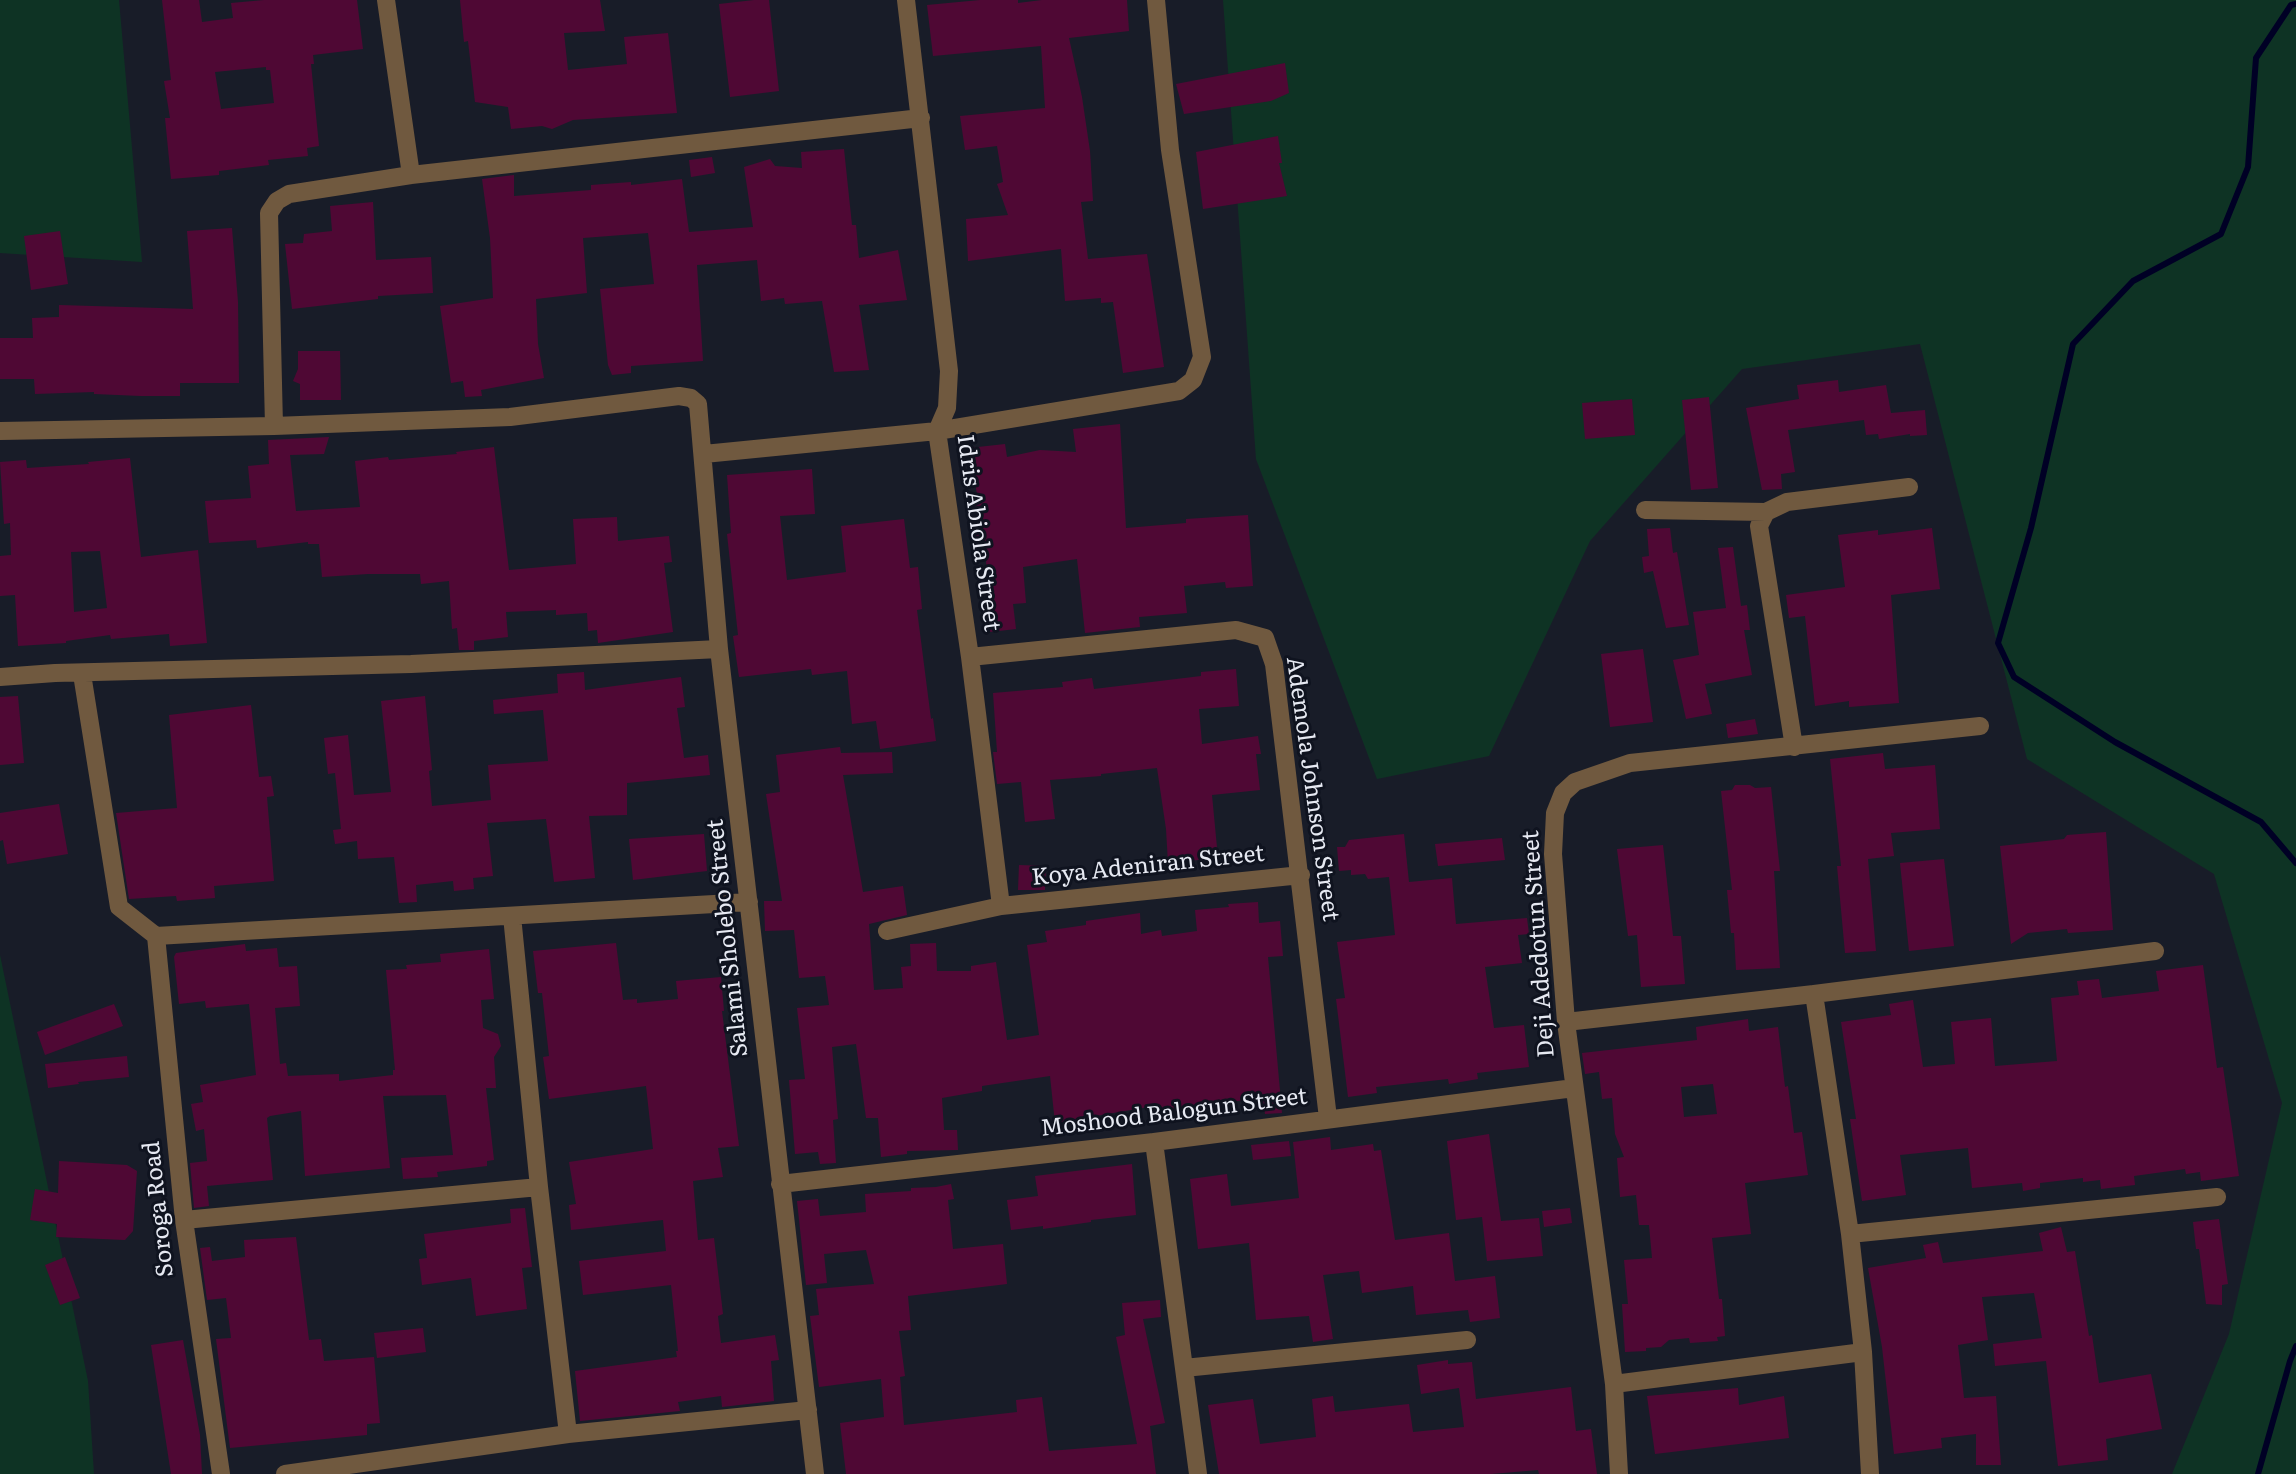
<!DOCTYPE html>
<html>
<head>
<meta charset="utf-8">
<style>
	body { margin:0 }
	canvas { display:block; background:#181c28 }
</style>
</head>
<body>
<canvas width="2296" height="1474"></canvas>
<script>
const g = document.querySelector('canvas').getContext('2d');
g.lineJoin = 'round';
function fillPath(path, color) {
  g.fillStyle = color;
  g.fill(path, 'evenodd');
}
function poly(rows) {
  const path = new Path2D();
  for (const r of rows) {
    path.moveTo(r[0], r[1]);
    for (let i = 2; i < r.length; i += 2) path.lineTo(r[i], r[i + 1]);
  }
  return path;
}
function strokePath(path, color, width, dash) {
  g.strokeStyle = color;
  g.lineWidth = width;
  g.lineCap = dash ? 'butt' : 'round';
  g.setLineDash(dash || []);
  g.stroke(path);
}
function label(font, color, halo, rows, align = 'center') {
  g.font = font + ' Literata,serif';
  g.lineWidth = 6;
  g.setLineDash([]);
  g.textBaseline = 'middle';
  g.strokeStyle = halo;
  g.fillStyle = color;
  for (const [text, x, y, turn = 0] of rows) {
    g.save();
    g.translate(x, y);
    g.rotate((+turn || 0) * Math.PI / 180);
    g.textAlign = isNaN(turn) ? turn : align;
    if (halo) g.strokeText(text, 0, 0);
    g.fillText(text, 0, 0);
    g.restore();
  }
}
fillPath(poly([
	[0,0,119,0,142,262,0,253],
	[1223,0,2296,0,2296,1474,2172,1474,2229,1334,2282,1103,2214,874,2027,759,1920,344,1742,369,1590,541,1489,756,1377,779,1256,459],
	[0,955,88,1381,94,1474,0,1474]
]), '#0e3324');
strokePath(poly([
	[2296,4,2291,5,2256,58,2248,167,2221,234,2133,281,2073,344,2031,528,1998,643,2014,677,2115,742,2261,822,2296,863],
	[2258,1474,2290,1361,2296,1346]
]), '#000025', 6);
fillPath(poly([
	[162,0,199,0,202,22,233,18,231,3,264,0,357,0,363,49,313,55,314,64,311,64,319,146,307,148,308,156,268,160,269,165,219,171,219,175,171,179,165,118,170,118,164,81,171,80],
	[266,67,266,70,270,70,274,103,221,109,215,72],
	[460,0,600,0,605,31,564,33,568,70,627,64,624,37,668,33,677,113,573,120,552,129,542,126,511,129,508,107,475,102,468,41,464,42],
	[754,0,769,0,779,91,730,97,719,4],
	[980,0,1018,0,1018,3,1042,0,1127,0,1129,31,1069,38,1082,97,1090,151,1093,201,1081,202,1088,259,1147,254,1164,367,1123,373,1113,302,1101,303,1101,298,1065,301,1061,249,968,261,966,219,1008,215,997,184,1003,182,997,146,965,150,960,116,1045,108,1041,46,933,56,927,5],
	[1285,63,1289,93,1271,101,1184,114,1176,84],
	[1278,136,1282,163,1279,163,1287,196,1203,209,1196,152],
	[844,149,852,225,856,225,859,258,898,250,907,300,859,305,869,370,834,372,822,301,785,304,784,298,761,301,757,260,697,265,703,361,631,366,631,373,612,375,608,365,600,289,654,284,648,233,583,238,587,293,536,299,538,344,544,378,481,390,482,396,465,397,463,381,451,383,440,306,493,298,490,238,482,179,514,175,514,196,591,190,591,185,631,182,631,185,682,179,689,232,753,227,744,167,770,159,775,166,802,168,801,152],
	[712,157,715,173,691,177,689,160],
	[373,202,376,260,431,257,433,293,378,296,378,299,292,309,285,244,303,243,304,234,332,231,330,206],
	[232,228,238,302,239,383,180,383,180,396,141,396,94,394,94,392,35,394,34,379,0,379,0,338,33,338,32,318,59,317,59,305,193,309,187,231],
	[60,231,68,284,31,290,24,236],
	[298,351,340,351,341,400,300,400,300,384,293,381,298,369],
	[1838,380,1839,392,1886,385,1891,413,1925,410,1927,435,1910,436,1910,434,1879,439,1878,434,1866,435,1864,420,1788,430,1795,472,1781,474,1782,489,1762,490,1746,408,1799,399,1797,385],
	[1709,397,1718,488,1691,490,1682,400],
	[1632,399,1635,435,1585,439,1582,403],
	[1120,424,1126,528,1186,523,1186,519,1248,515,1253,586,1226,588,1225,582,1184,586,1187,613,1139,617,1140,627,1085,633,1077,559,1023,567,1026,603,1013,604,1016,629,990,632,985,543,973,543,970,503,978,500,969,448,1005,444,1007,457,1040,450,1076,452,1073,429],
	[329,437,324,454,290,455,296,511,360,507,355,461,388,457,389,460,457,454,456,452,494,447,509,570,576,564,573,519,617,517,618,541,669,536,672,562,664,563,673,632,598,643,597,630,588,631,587,613,556,615,556,610,506,612,508,637,474,641,474,650,459,650,457,628,452,629,449,581,421,584,420,574,368,574,322,577,319,544,308,544,308,542,257,548,256,540,209,543,205,501,251,498,248,466,269,464,268,440],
	[130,458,141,557,198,550,207,643,170,646,169,634,111,639,110,635,66,641,66,643,18,646,15,595,0,596,0,556,11,555,10,523,4,524,0,462,26,460,27,468,89,464,88,462],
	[100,551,107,608,74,612,71,552],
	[812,469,815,514,780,516,787,580,846,572,841,526,904,519,910,568,918,567,922,609,917,610,931,719,933,718,936,741,880,749,876,721,852,724,847,671,812,675,811,669,739,677,733,636,738,635,727,534,731,533,727,475],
	[1670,528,1673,553,1677,552,1689,625,1666,628,1653,571,1644,573,1642,557,1649,556,1647,529],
	[1932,528,1940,589,1891,595,1899,703,1849,707,1849,701,1815,706,1805,616,1789,618,1786,595,1845,587,1838,535,1878,530,1878,535],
	[1733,547,1741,606,1747,605,1750,630,1744,630,1752,675,1705,684,1712,714,1686,719,1673,660,1699,655,1693,612,1726,608,1718,548],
	[1643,649,1653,722,1610,727,1601,654],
	[1236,669,1239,706,1199,709,1202,744,1258,736,1261,754,1256,754,1260,790,1212,795,1218,858,1168,863,1166,829,1157,768,1101,774,1101,776,1050,780,1055,819,1025,822,1021,782,997,784,993,752,997,752,993,693,1063,687,1062,682,1092,678,1094,689,1201,676,1201,672],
	[584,672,585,690,681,677,685,707,677,708,684,758,708,755,710,775,627,783,627,815,589,816,595,878,554,882,546,819,487,823,493,876,473,878,474,889,454,891,453,881,416,885,417,902,399,903,394,857,358,859,357,841,335,844,333,830,341,829,335,773,328,774,324,738,348,735,354,795,391,792,381,701,425,696,432,770,429,771,432,806,491,800,488,765,548,761,543,710,494,714,493,700,558,693,557,674],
	[18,696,24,763,0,765,0,697],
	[251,705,259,777,271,776,274,796,267,797,274,881,214,886,215,898,177,901,176,896,129,899,116,813,177,808,169,715],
	[1755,719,1758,734,1728,738,1726,724],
	[840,747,841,753,892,752,893,773,843,775,863,892,903,886,907,915,869,924,874,990,903,988,901,967,911,966,910,944,936,943,937,971,971,971,971,966,996,962,1007,1040,1039,1035,1027,945,1047,942,1045,931,1086,925,1086,921,1140,913,1141,934,1161,930,1162,936,1197,931,1195,910,1229,907,1228,904,1258,902,1259,923,1280,921,1283,956,1268,957,1282,1113,1265,1114,1263,1100,1246,1102,1246,1100,1148,1112,1148,1107,1055,1123,1050,1076,982,1086,982,1091,942,1098,944,1130,957,1130,958,1150,907,1151,907,1154,881,1157,878,1118,866,1118,856,1044,832,1047,838,1119,833,1120,836,1163,820,1164,818,1152,795,1154,789,1080,805,1079,797,1008,829,1005,825,976,799,978,794,930,765,931,764,901,782,901,766,794,780,792,776,755],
	[1883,753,1885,769,1935,765,1940,829,1891,833,1894,856,1868,859,1876,951,1845,953,1837,866,1841,866,1830,759],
	[1735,785,1750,785,1755,788,1771,787,1780,871,1774,871,1780,968,1736,970,1734,933,1731,933,1727,890,1732,890,1721,791,1732,790],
	[59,804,68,854,7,864,3,840,0,841,0,813],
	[2106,832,2113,930,2068,933,2067,929,2028,933,2011,944,2000,846,2064,839,2067,835],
	[704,834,707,871,633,880,629,839],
	[1404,834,1409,882,1452,878,1456,924,1527,918,1529,934,1518,935,1522,963,1485,967,1494,1028,1524,1025,1529,1067,1477,1073,1478,1079,1449,1084,1448,1079,1376,1087,1377,1093,1348,1097,1336,999,1345,998,1337,942,1395,935,1389,877,1368,879,1365,874,1351,875,1351,870,1339,871,1337,847,1345,847,1349,840],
	[1502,838,1505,860,1438,866,1435,844],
	[1663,845,1673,936,1681,936,1685,984,1641,987,1637,935,1628,936,1617,849],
	[1944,859,1954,946,1909,951,1900,863],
	[1019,865,1046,866,1045,890,1018,890],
	[616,943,623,1000,637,999,637,1003,678,999,676,981,721,977,724,1011,722,1011,739,1146,718,1148,723,1177,693,1181,698,1240,714,1238,723,1314,718,1316,721,1343,775,1335,779,1360,771,1361,774,1401,722,1407,721,1396,678,1402,680,1411,580,1421,575,1371,677,1357,676,1351,678,1351,671,1285,583,1295,579,1261,666,1251,663,1220,571,1230,569,1205,576,1204,569,1162,653,1149,646,1086,549,1099,543,1057,549,1056,542,993,538,993,533,951],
	[245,944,246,951,277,948,279,967,297,966,300,1006,275,1008,280,1064,286,1063,288,1076,339,1074,339,1081,393,1075,393,1070,395,1070,386,970,407,969,406,965,441,962,440,954,489,949,494,999,481,1000,483,1028,498,1034,501,1046,494,1057,496,1088,486,1088,494,1160,487,1161,487,1166,437,1172,438,1177,403,1179,401,1158,453,1155,446,1095,383,1096,390,1168,305,1176,301,1111,270,1116,267,1118,273,1180,207,1186,209,1206,194,1208,190,1163,207,1161,204,1129,196,1131,191,1104,203,1102,200,1085,256,1075,249,1004,206,1008,205,1001,179,1004,174,957,176,953],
	[2203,965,2217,1068,2223,1067,2239,1176,2201,1181,2200,1172,2186,1174,2185,1169,2134,1176,2135,1185,2101,1189,2100,1180,2083,1182,2083,1178,2040,1183,2040,1188,2023,1191,2022,1183,1972,1188,1968,1148,1900,1155,1906,1195,1862,1201,1850,1119,1856,1119,1841,1022,1891,1015,1889,1004,1913,1000,1923,1067,1955,1064,1951,1022,1991,1018,1995,1066,2057,1061,2051,998,2079,995,2077,981,2099,979,2102,998,2159,991,2156,971],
	[114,1004,123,1026,45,1055,37,1032],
	[1748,1019,1749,1031,1778,1027,1785,1087,1788,1086,1794,1133,1802,1132,1808,1175,1745,1183,1751,1234,1712,1238,1719,1299,1722,1299,1725,1336,1717,1337,1718,1341,1690,1343,1689,1338,1669,1340,1661,1347,1646,1348,1646,1351,1625,1352,1622,1304,1628,1304,1624,1260,1652,1258,1649,1225,1639,1225,1636,1195,1620,1197,1617,1158,1624,1157,1615,1134,1612,1098,1602,1099,1599,1072,1585,1074,1582,1053,1697,1040,1696,1027],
	[1713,1084,1717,1114,1684,1117,1681,1087],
	[127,1056,129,1077,78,1082,79,1084,48,1088,45,1064],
	[1489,1134,1501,1221,1539,1218,1543,1256,1487,1261,1482,1217,1456,1220,1447,1141],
	[1330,1137,1331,1150,1373,1144,1374,1151,1381,1150,1395,1240,1449,1233,1455,1281,1495,1276,1500,1318,1470,1322,1468,1310,1416,1315,1413,1286,1362,1293,1359,1271,1323,1275,1333,1339,1313,1342,1309,1316,1256,1320,1249,1243,1198,1249,1190,1179,1227,1174,1231,1206,1299,1198,1293,1142],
	[1289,1141,1291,1156,1253,1160,1251,1145],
	[59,1161,127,1165,137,1171,133,1231,125,1240,56,1237,57,1224,30,1220,35,1189,58,1193],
	[1132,1164,1136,1215,1091,1220,1091,1222,1043,1229,1043,1226,1011,1230,1007,1200,1038,1196,1035,1176],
	[951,1184,954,1199,948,1200,953,1249,1003,1244,1007,1284,908,1296,911,1330,899,1331,905,1376,900,1377,904,1425,1017,1412,1016,1400,1042,1397,1049,1451,1137,1444,1116,1337,1125,1335,1122,1303,1160,1300,1161,1317,1143,1319,1165,1423,1150,1426,1156,1474,846,1474,840,1423,884,1417,881,1379,819,1387,810,1316,819,1315,816,1289,874,1284,866,1250,824,1254,827,1283,806,1285,797,1201,818,1199,820,1216,866,1212,865,1194,911,1191,911,1188,936,1187],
	[525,1208,532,1267,522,1268,527,1309,476,1316,471,1278,422,1285,419,1259,427,1258,424,1234,511,1223,510,1209],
	[1570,1208,1572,1223,1544,1227,1542,1211],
	[2219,1219,2228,1284,2222,1285,2222,1305,2206,1304,2199,1249,2196,1249,2193,1222],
	[2061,1227,2067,1252,2075,1251,2089,1336,2092,1335,2099,1383,2151,1374,2162,1429,2106,1439,2108,1460,2058,1466,2046,1361,1995,1366,1993,1344,2042,1338,2034,1293,1982,1297,1988,1340,1958,1345,1964,1398,1996,1396,2001,1465,1976,1465,1976,1434,1941,1438,1942,1448,1894,1454,1882,1347,1868,1268,1926,1258,1923,1245,1938,1242,1943,1263,2043,1251,2039,1233],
	[296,1237,309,1340,321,1339,324,1361,374,1357,380,1423,367,1424,367,1435,230,1448,216,1339,231,1338,226,1298,207,1300,200,1248,210,1247,212,1261,245,1257,244,1240],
	[65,1257,80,1298,60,1305,45,1265],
	[423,1328,426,1352,377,1358,374,1333],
	[183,1340,200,1435,202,1474,171,1474,151,1345],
	[1448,1360,1448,1364,1472,1362,1476,1399,1571,1387,1576,1431,1591,1429,1597,1474,1539,1474,1538,1470,1491,1474,1219,1474,1208,1405,1253,1399,1260,1444,1316,1437,1312,1399,1333,1396,1335,1412,1409,1404,1413,1432,1464,1427,1459,1388,1421,1394,1417,1365],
	[1738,1388,1739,1405,1784,1396,1789,1438,1655,1454,1647,1396]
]), '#4f0834');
strokePath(poly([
	[386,0,411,175],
	[906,0,949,371,947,408,937,431,970,657,1001,906],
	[274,426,269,213,277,201,289,194,411,175,921,118],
	[0,431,274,426,510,417,679,396,691,398,698,404,719,649,815,1474],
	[704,454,937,431,1179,391,1193,380,1202,357,1170,150,1156,0],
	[1645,510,1766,512],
	[970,657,1236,630,1265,638,1274,664,1328,1118],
	[82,674,119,907,156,936,749,902],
	[0,677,55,673,411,664,719,649],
	[1794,747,1759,526,1766,512,1787,502,1909,487],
	[512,916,539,1187,568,1434],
	[887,931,1001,906,1301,875],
	[156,936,184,1220,221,1474],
	[1814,994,1850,1234,1863,1352,1870,1474],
	[1566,1022,1814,994,2155,951],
	[1154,1142,1198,1474],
	[780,1184,1154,1142,1574,1088],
	[184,1220,539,1187],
	[1850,1234,2217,1197],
	[1184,1368,1467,1340],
	[1614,1384,1863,1352],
	[285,1474,568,1434,808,1410],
	[1619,1474,1614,1384,1566,1022,1553,854,1555,813,1563,793,1575,782,1630,763,1980,726]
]), '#70593f', 18);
label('23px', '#e6e9f2', '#0f131f', [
	["Idris Abiola Street",978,533,82],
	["Ademola Johnson Street",1312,789,82],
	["Koya Adeniran Street",1148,866,-6],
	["Salami Sholebo Street",728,938,-96],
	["Deji Adedotun Street",1539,944,-94],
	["Moshood Balogun Street",1174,1113,-7],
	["Soroga Road",159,1209,-96]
]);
</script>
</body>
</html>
